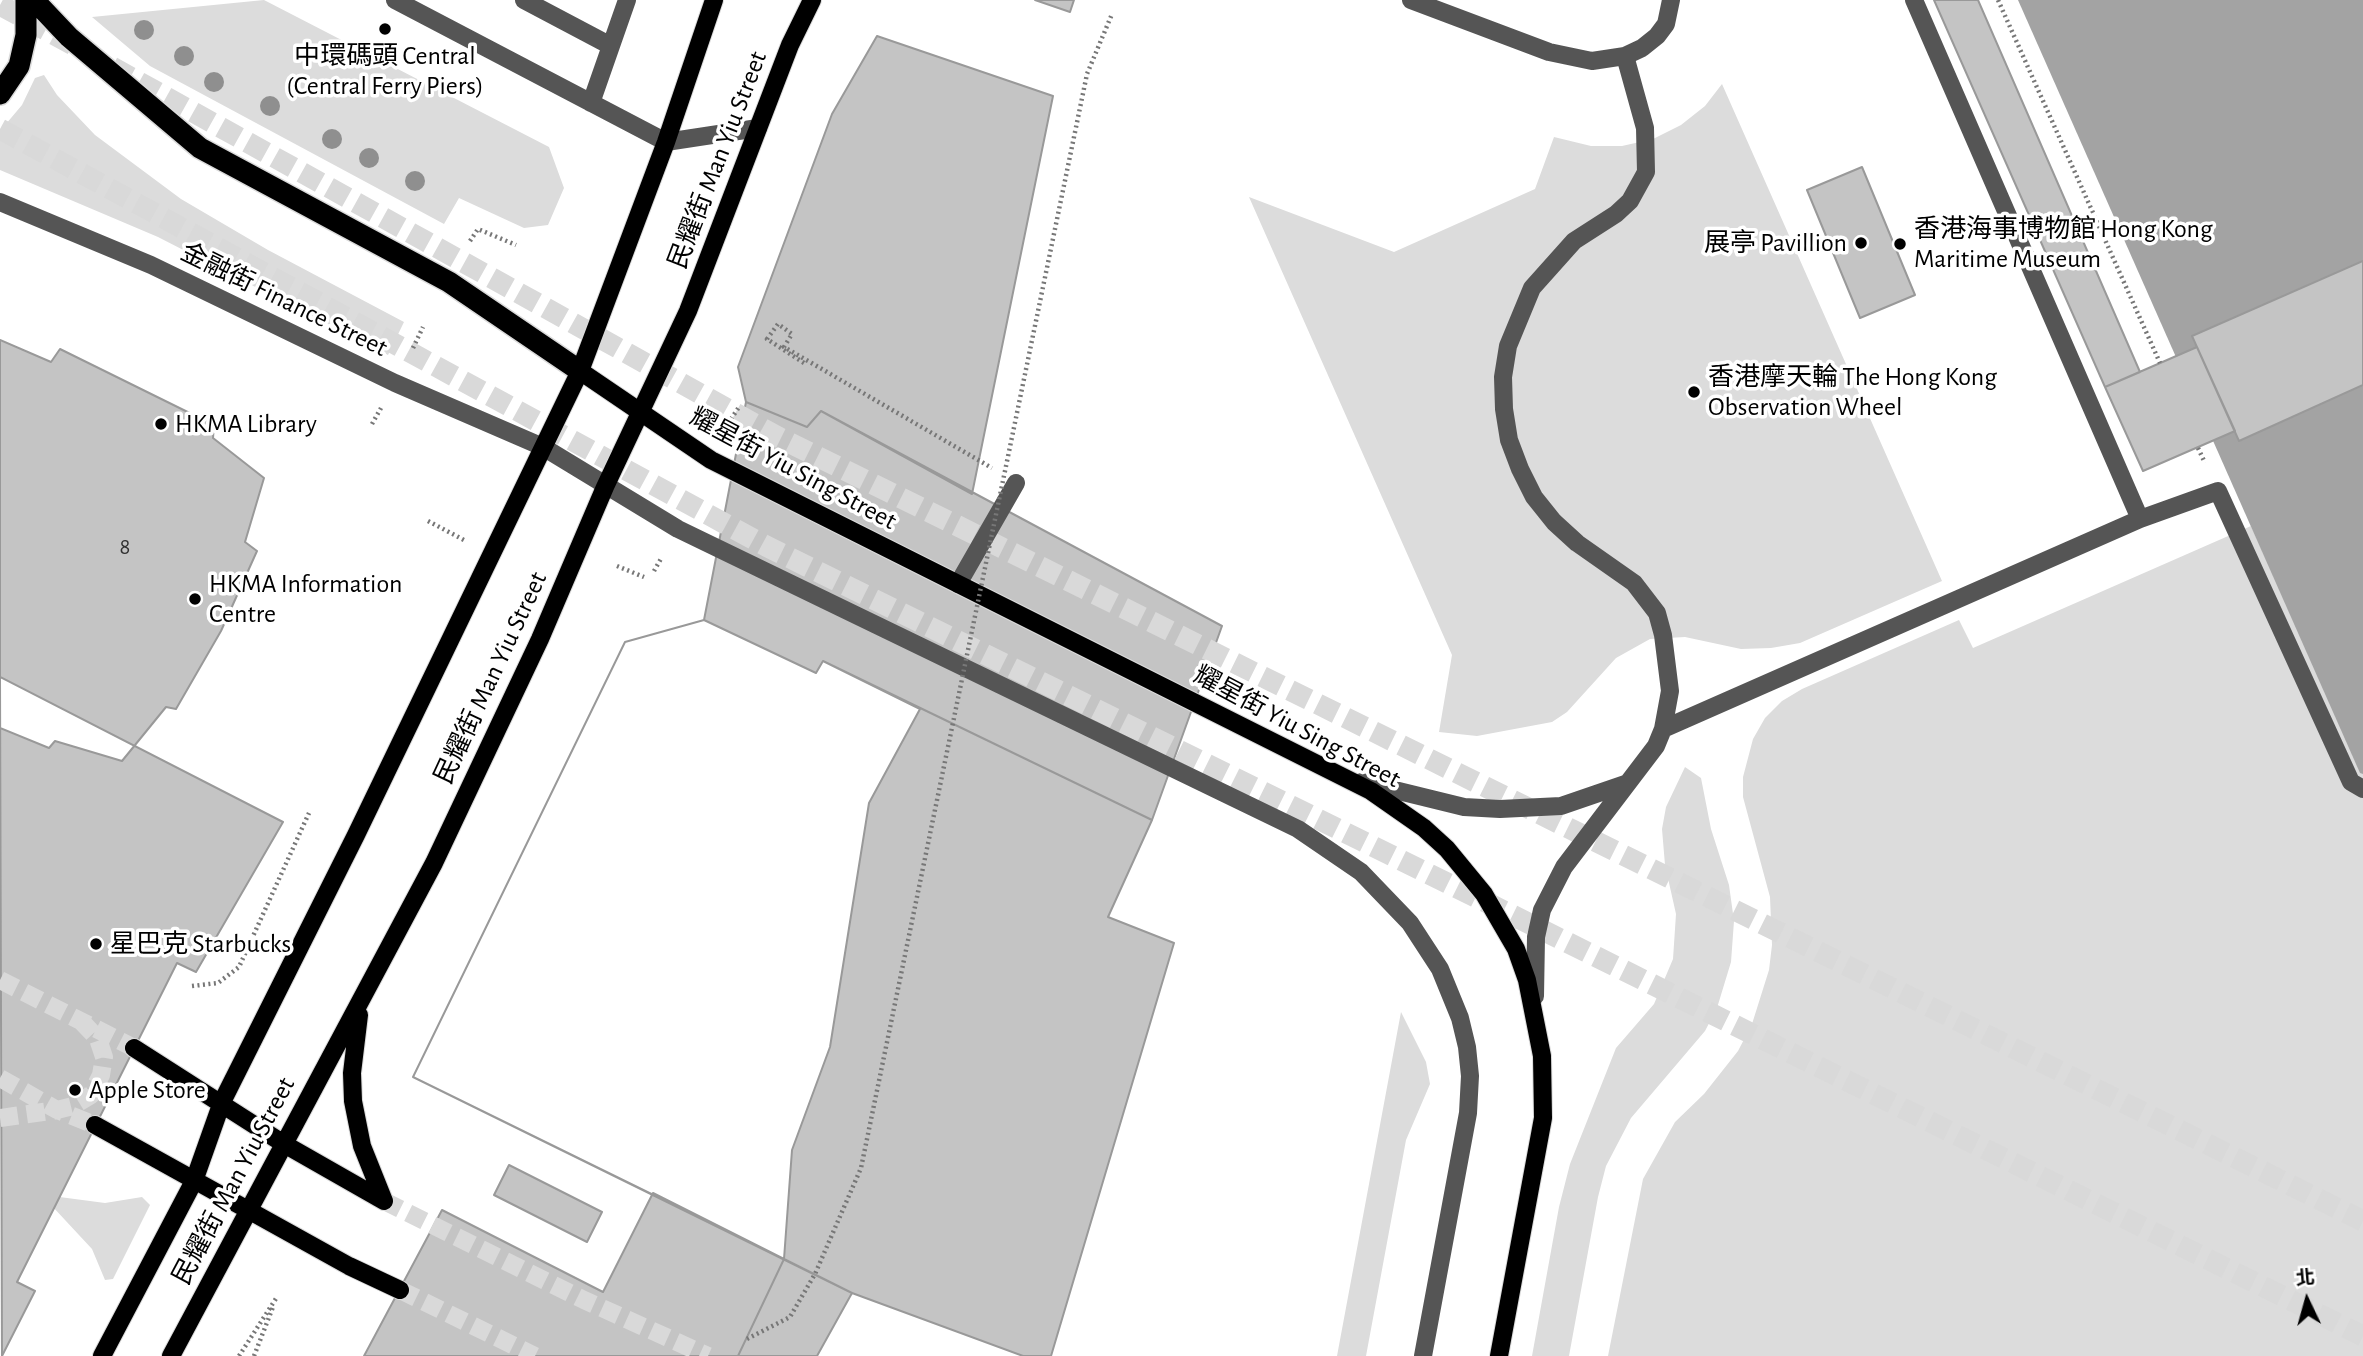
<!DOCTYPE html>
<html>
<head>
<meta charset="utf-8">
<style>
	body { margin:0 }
	#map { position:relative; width:2363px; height:1356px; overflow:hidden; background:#fff; font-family:"Alegreya Sans","Noto Sans TC",sans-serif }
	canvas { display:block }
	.north { position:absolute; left:2272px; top:1265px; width:70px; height:70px; -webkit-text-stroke:5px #fff; paint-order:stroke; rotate:355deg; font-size:19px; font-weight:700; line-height:28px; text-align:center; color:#000 }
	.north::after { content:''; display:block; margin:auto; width:24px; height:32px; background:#000; clip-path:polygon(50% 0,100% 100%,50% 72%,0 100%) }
</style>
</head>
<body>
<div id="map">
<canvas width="2363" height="1356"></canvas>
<div class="north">北</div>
</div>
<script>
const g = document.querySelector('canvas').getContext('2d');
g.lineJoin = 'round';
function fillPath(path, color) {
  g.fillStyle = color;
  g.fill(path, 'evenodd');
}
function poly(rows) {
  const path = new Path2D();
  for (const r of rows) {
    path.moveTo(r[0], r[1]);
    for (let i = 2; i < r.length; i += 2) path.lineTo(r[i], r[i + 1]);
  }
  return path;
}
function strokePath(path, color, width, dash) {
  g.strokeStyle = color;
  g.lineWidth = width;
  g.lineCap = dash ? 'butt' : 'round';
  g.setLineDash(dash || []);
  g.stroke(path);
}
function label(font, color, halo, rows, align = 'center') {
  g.font = font + ' "Alegreya Sans","Noto Sans TC",sans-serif';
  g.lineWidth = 7;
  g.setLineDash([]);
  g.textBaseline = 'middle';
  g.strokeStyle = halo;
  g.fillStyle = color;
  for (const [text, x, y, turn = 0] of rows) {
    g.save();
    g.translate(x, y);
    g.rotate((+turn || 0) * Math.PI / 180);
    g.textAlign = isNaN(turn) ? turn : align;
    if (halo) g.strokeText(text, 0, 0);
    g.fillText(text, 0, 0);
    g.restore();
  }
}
fillPath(poly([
	[264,0,549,147,564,188,548,225,524,228,459,198,444,224,150,66,92,17],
	[44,75,57,95,95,135,181,199,268,250,404,322,388,355,158,237,0,170,0,131,22,105,35,78],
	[1722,84,1942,581,1800,643,1771,648,1741,649,1685,637,1650,639,1616,658,1567,712,1552,722,1477,736,1439,732,1452,655,1249,197,1394,252,1535,189,1554,137,1591,146,1622,146,1653,139,1681,125,1705,106],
	[2251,526,2363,774,2363,1356,1608,1356,1643,1179,1675,1122,1704,1094,1738,1051,1752,1024,1769,970,1772,945,1770,897,1743,797,1743,777,1753,739,1765,718,1782,701,1802,689,1959,620,1973,648],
	[1685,767,1701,778,1711,829,1729,885,1734,921,1731,962,1717,1008,1705,1031,1631,1118,1606,1166,1598,1197,1569,1356,1532,1356,1559,1207,1570,1164,1616,1048,1654,1004,1673,959,1676,914,1665,865,1662,829,1666,807],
	[1401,1012,1426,1062,1430,1084,1406,1140,1366,1356,1337,1356],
	[52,1196,105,1203,142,1197,150,1205,113,1279,105,1280,92,1249,52,1206]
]), '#dcdcdc');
fillPath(poly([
	[2018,0,2363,0,2363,774,2360,773]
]), '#a3a3a3');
const building = poly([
	[1035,0,1074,0,1070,12,1035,0],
	[1934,0,1978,0,2140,372,2105,387,1934,0],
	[877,36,1053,96,972,494,821,411,807,427,746,402,738,367,832,114,877,36],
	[1862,167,1915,295,1860,318,1807,190,1862,167],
	[2363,261,2363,385,2239,441,2192,336,2363,261],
	[0,340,51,362,60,349,214,425,213,438,264,478,245,542,257,551,221,631,176,709,166,707,122,761,55,741,49,748,0,728,0,340],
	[2197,347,2235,431,2143,471,2105,387,2197,347],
	[746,402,807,427,821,411,1222,626,1152,820,823,661,816,673,704,620,746,402],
	[704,620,816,673,823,661,1152,820,1108,917,1174,943,1051,1356,1023,1356,852,1293,413,1077,625,642,704,620],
	[704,620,816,673,823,661,920,709,869,803,830,1047,792,1150,784,1259,413,1077,625,642,704,620],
	[0,677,283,822,196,972,177,963,17,1282,35,1291,2,1356,0,677],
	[509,1165,602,1212,587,1242,494,1195,509,1165],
	[653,1193,784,1259,738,1356,364,1356,442,1210,603,1292,653,1193],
	[784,1259,852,1293,817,1356,738,1356,784,1259]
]);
fillPath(building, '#c4c4c4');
strokePath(building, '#999', 2);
strokePath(poly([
	[0,980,134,1048],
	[0,1078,57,1110,95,1125],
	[0,1118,57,1110,73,1106,91,1095,101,1075,104,1057,98,1039,82,1022],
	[384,1201,584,1300,708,1356],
	[400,1290,535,1356]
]), '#d9d9d9', 18, [18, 9]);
strokePath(poly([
	[0,5,75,46],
	[112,67,778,437,2363,1221],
	[0,129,766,546,2363,1336]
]), '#d9d9d9', 21, [21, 10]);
const major = poly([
	[580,371,711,460,1371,791,1424,828,1447,849,1484,894,1516,949,1527,980,1542,1056,1543,1118,1499,1356],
	[359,1015,352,1073,353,1101,362,1146,384,1201],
	[134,1048,284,1144,384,1201],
	[95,1125,349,1266,400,1290],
	[102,1356,194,1181,222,1102,356,835,580,371,666,142,714,0],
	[171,1356,434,863,540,639,605,487,688,311,790,45,812,0]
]);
const highway = poly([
	[34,0,69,37,200,148,449,282,580,371],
	[0,94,19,66,26,35,26,0]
]);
strokePath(major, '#dbdbdb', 20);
strokePath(highway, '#dbdbdb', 24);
strokePath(poly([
	[1998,0,2160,363],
	[470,241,478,229,516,245],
	[413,348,423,327],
	[804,363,767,339,778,324,792,334,784,347,992,468],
	[731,419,739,407],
	[372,424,381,408],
	[2198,448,2205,463],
	[428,521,464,540],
	[617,566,644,577],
	[654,571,662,557],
	[192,986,218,983,239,967,309,813],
	[239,1356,277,1297],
	[254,1356,273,1307]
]), '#777', 4.5, [2, 3.5]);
strokePath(poly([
	[395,0,666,142,758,128],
	[524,0,611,46],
	[1411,0,1549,52,1592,61,1625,56,1642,48,1657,36,1666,24,1671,0],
	[1914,0,2140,519],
	[591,103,627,0],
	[0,202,151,265,395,383,543,447,678,529,1298,829,1361,872,1410,923,1440,969,1460,1018,1467,1047,1470,1076,1468,1113,1423,1356],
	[958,584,1016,483],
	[1663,729,2140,519,2218,491,2351,782,2363,789],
	[1362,782,1464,807,1500,809,1561,806,1628,783],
	[1535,996,1536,937,1542,910,1564,867,1656,746,1663,729,1670,691,1663,635,1657,613,1634,583,1577,543,1554,522,1534,497,1520,469,1509,440,1504,409,1503,377,1508,346,1532,288,1574,241,1616,214,1630,201,1646,172,1645,128,1625,56]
]), '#555', 18);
strokePath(major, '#000', 18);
strokePath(highway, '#000', 21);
strokePath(poly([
	[747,1339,790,1317,815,1274,861,1168,1087,74,1112,14]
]), '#777', 4.5, [2, 3.5]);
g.fillStyle = '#8f8f8f';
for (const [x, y] of [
	[144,30],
	[184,56],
	[214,82],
	[270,106],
	[332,139],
	[369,158],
	[415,181]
]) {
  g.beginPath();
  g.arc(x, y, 10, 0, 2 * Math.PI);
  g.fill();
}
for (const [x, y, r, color] of [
	[385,29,7,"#000"],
	[1861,243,7,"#000"],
	[1900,244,7,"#000"],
	[1694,392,7,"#000"],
	[161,424,7,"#000"],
	[195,599,7,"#000"],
	[96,944,7,"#000"],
	[75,1090,7,"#000"]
]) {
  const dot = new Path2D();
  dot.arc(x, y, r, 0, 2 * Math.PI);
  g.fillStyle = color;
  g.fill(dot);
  strokePath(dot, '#fff', 2.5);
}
label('23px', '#313131', null, [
	["8",125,547]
]);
label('26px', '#000', '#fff', [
	["中環碼頭 Central",385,56,"center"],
	["(Central Ferry Piers)",385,86,"center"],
	["香港海事博物館 Hong Kong",1914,229],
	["Maritime Museum",1914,259],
	["展亭 Pavillion",1847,243,"right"],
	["香港摩天輪 The Hong Kong",1708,377],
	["Observation Wheel",1708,407],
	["HKMA Library",175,424],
	["HKMA Information",209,584],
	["Centre",209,614],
	["星巴克 Starbucks",110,944],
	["Apple Store",89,1090]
], 'left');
label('26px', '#000', '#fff', [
	["民耀街 Man Yiu Street",718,160,-69],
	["金融街 Finance Street",284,300,26],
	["耀星街 Yiu Sing Street",793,469,28],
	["民耀街 Man Yiu Street",491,678,-65],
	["耀星街 Yiu Sing Street",1297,727,28],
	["民耀街 Man Yiu Street",234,1181,-62]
]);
</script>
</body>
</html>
